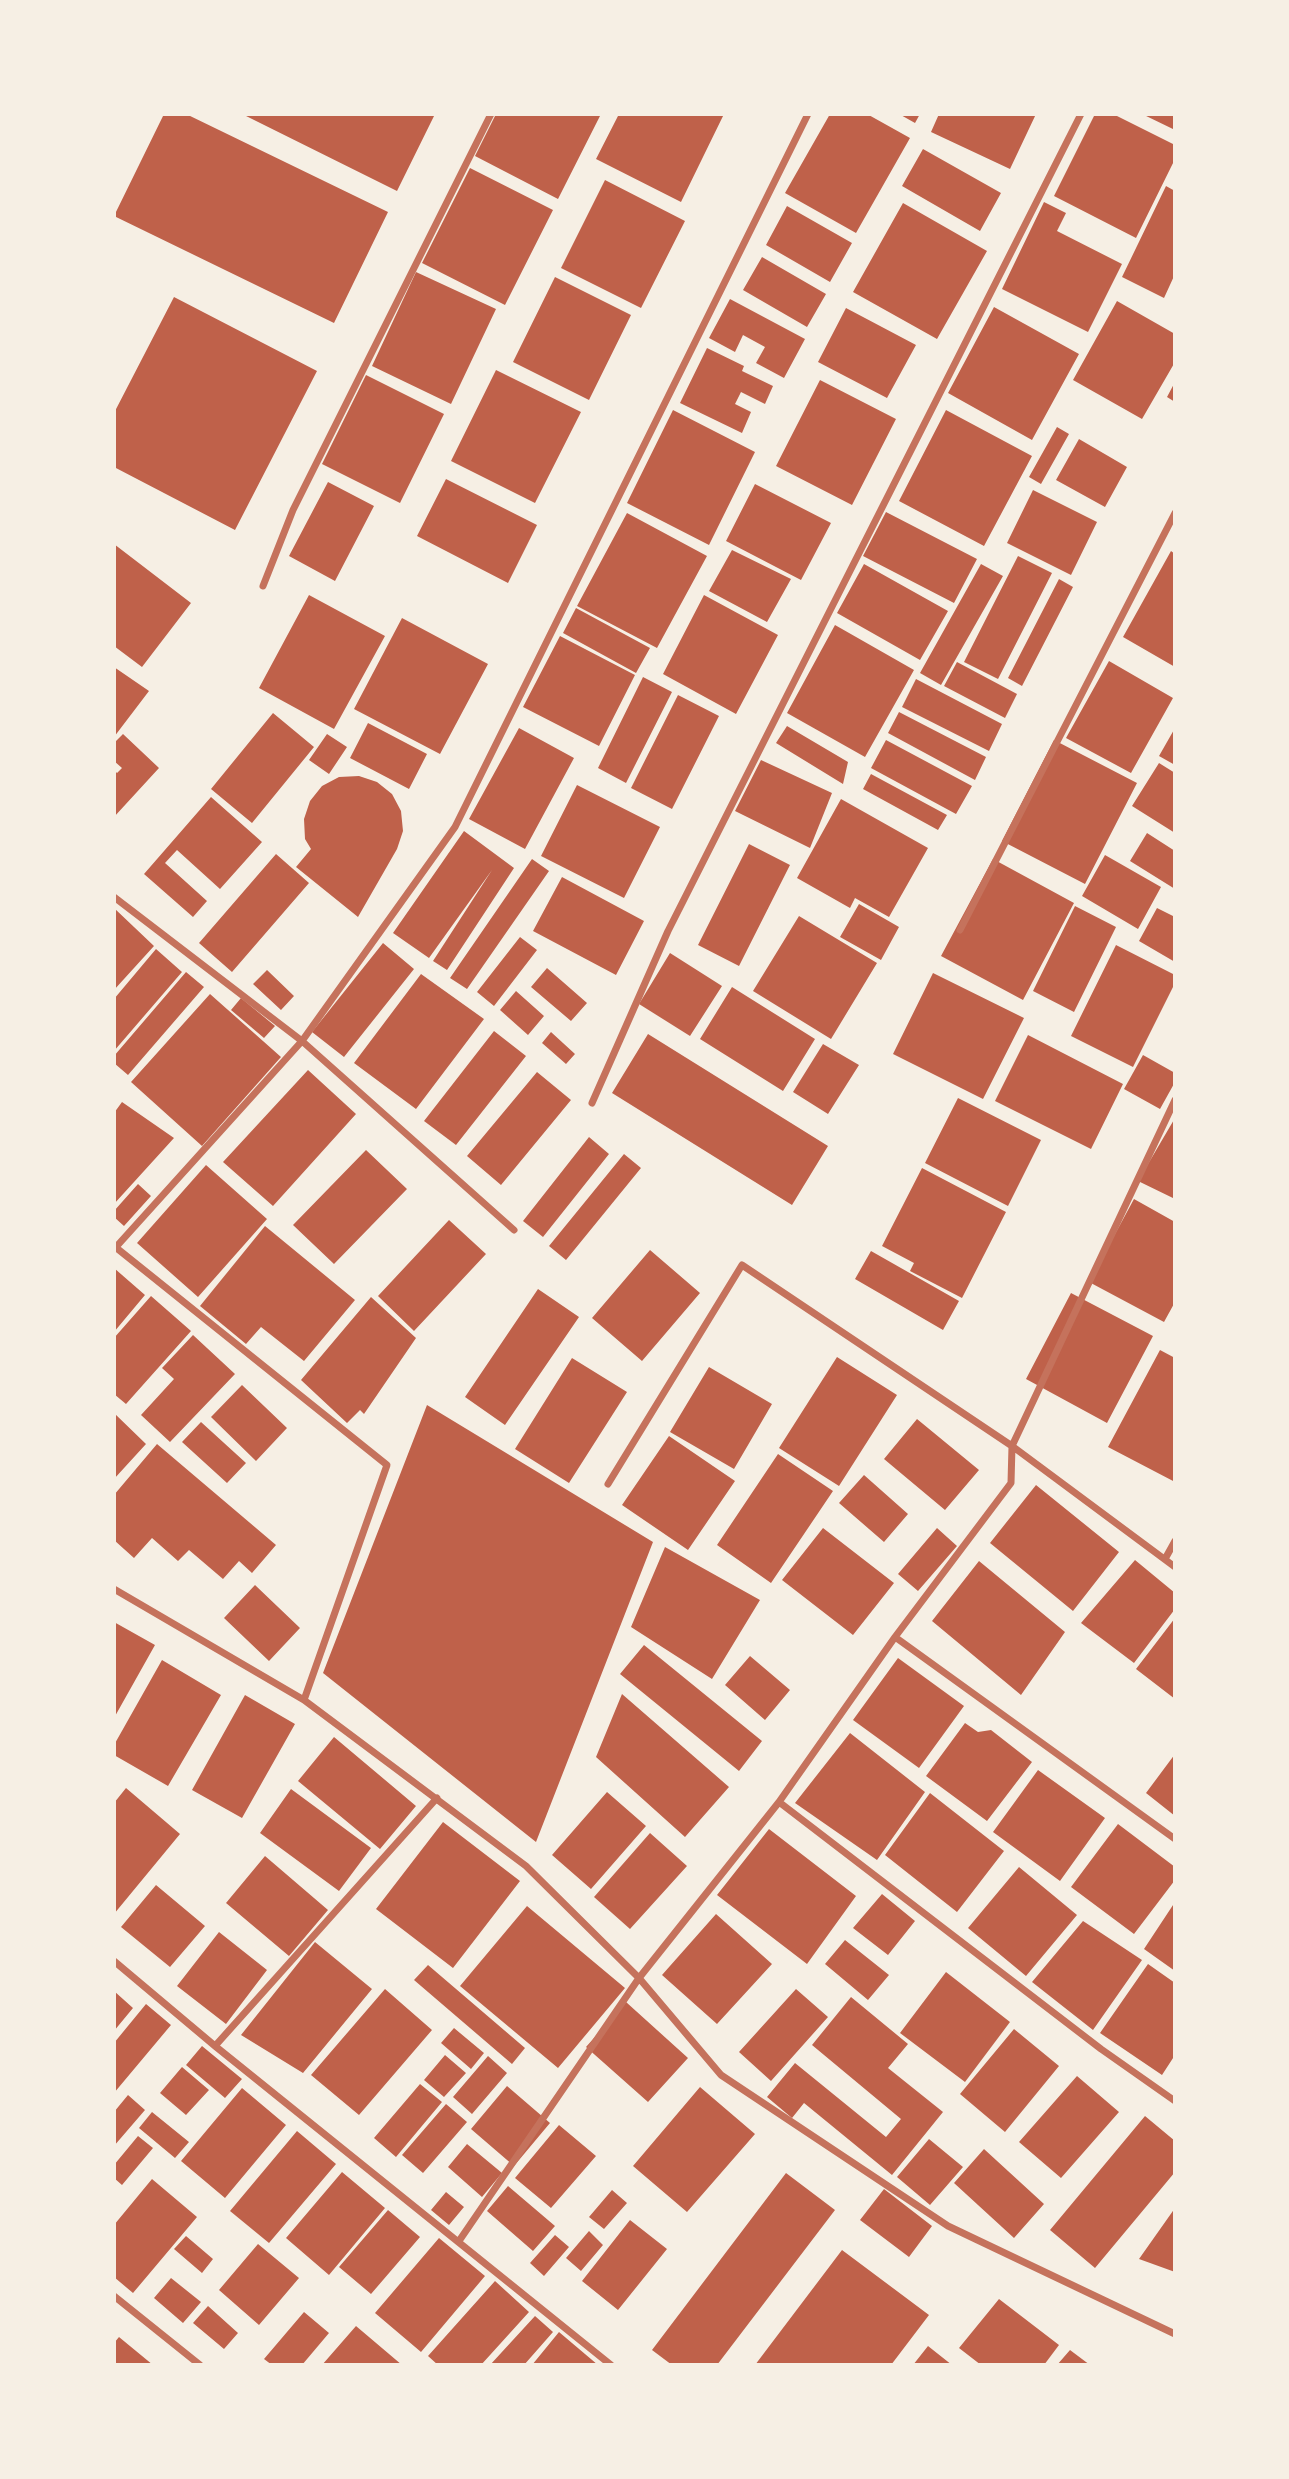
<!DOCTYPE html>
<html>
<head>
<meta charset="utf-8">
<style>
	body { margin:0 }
	#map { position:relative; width:1289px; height:2479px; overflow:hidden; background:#f6efe4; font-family:Cabin,sans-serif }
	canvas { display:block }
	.frame { position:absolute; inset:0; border:116px solid #f6efe4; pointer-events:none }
</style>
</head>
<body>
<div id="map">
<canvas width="1289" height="2479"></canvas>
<div class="frame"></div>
</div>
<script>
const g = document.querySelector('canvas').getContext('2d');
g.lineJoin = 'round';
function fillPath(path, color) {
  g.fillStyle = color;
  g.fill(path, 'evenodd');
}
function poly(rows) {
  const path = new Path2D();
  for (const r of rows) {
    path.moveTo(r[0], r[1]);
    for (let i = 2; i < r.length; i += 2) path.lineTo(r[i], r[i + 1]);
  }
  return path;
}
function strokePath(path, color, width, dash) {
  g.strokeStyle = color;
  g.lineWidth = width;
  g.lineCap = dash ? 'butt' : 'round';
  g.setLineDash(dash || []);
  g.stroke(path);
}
fillPath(poly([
	[164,114,186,114,388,212,334,323,114,216],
	[242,114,435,114,397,191],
	[496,114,601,114,558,199,475,156],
	[619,114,724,114,681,202,596,159],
	[830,114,867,114,910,138,856,233,785,193],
	[899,114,920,114,915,123],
	[939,114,1036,114,1010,169,931,132],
	[1095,114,1113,114,1175,145,1175,159,1136,238,1054,196],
	[1142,114,1175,114,1175,130],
	[923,149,1001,193,980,231,902,186],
	[470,168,553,210,505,305,422,263],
	[605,180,685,221,641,308,561,268],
	[1166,186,1175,191,1175,274,1164,298,1122,277],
	[1044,202,1066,213,1057,231,1122,264,1088,332,1002,289],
	[903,203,987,251,937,339,853,292],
	[787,206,852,243,830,282,766,245],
	[762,257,826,294,807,327,743,290],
	[416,272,496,309,451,404,372,366],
	[555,277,631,315,589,400,513,362],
	[174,297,317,371,235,530,114,467,114,413],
	[730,299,805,339,784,378,756,363,765,347,743,335,735,352,709,338],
	[1117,301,1175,334,1175,362,1142,419,1073,380],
	[994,307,1079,354,1032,440,948,393],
	[846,308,916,345,887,398,818,362],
	[707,348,744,366,742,371,773,386,765,404,741,392,735,404,751,412,742,433,680,403],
	[496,370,581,412,535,503,451,461],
	[366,375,444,414,400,503,322,464],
	[820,380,896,419,852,505,776,466],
	[1175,382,1175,402,1167,397],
	[673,410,755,452,709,545,627,503],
	[946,410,1032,456,984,546,899,501],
	[1057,427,1069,434,1041,484,1029,477],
	[1079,439,1127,467,1105,507,1056,480],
	[446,479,537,525,508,583,417,536],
	[328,482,374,506,335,581,289,556],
	[755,484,831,523,801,580,726,541],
	[1033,490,1097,522,1071,575,1007,543],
	[886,512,977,559,954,603,863,556],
	[627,513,707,556,657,648,577,606],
	[114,544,191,603,142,667,114,646],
	[732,550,791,579,767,622,709,591],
	[1171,551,1175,554,1175,667,1123,637],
	[1018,556,1052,573,998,679,964,662],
	[864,564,948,611,920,660,837,613],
	[981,564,1003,576,941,685,920,673],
	[1059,579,1073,587,1022,686,1008,678],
	[309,595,385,636,334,729,259,688],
	[704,595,778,635,736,714,663,674],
	[576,608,650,648,636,673,563,633],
	[402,618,488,664,440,754,354,709],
	[835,625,914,670,865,757,787,713],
	[560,636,635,675,599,746,523,707],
	[1109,661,1173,698,1131,773,1066,738],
	[957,662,1017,694,1005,718,944,686],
	[114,667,149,691,114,737],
	[643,677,672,692,626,783,598,768],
	[916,679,1002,724,989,751,902,707],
	[678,695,719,716,672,809,631,788],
	[899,712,986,757,975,780,888,733],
	[273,713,314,747,252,823,211,789],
	[368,723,427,754,409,789,350,758],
	[787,726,848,762,843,784,776,743],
	[519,728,574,758,525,849,469,819],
	[1175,728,1175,765,1159,756],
	[123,734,159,768,114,817,114,770,117,773,122,768,114,761,114,743],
	[327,734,347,747,329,774,309,760],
	[886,740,972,786,956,814,871,768],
	[1054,740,1137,783,1085,884,1002,841],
	[761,760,832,793,810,848,735,811],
	[1159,763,1175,773,1175,833,1132,806],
	[871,774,947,815,938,830,863,789],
	[359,776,377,782,392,794,401,811,403,831,397,849,358,917,296,867,311,849,305,839,304,819,310,801,322,786,339,777],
	[577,785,660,827,624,898,541,856],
	[211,797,262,842,220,889,177,850,165,863,207,901,193,917,144,874],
	[841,799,928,848,889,917,855,898,850,908,797,878],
	[464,831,514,868,447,970,433,961,492,870,429,958,393,933],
	[1147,833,1175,851,1175,889,1130,861],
	[749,844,790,865,739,966,698,945],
	[276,854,309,883,232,972,199,943],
	[1105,855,1161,887,1138,929,1082,896],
	[532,859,549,871,467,989,450,978],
	[993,859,1074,903,1023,1000,941,956],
	[562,877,644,921,616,975,533,931],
	[859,904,899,927,881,960,840,937],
	[1075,906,1116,927,1074,1012,1033,991],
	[114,908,154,946,114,990],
	[1157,908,1175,917,1175,962,1139,941],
	[799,916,877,963,831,1039,753,991],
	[520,937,537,950,494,1006,477,992],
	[383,943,414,969,344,1057,312,1032],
	[1116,945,1175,975,1175,983,1133,1067,1071,1036],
	[156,949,182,972,114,1051,114,999],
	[670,953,722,986,690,1036,639,1004],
	[547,968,587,1003,571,1021,531,987],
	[267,970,294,996,281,1010,253,984],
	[186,972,204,987,128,1075,114,1063,114,1056],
	[933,973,1024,1018,983,1099,893,1054],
	[421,974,484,1019,416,1109,354,1063],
	[732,987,815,1039,783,1091,700,1039],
	[516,991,544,1016,528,1035,500,1010],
	[210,994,281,1057,202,1146,131,1082],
	[241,998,275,1026,264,1038,231,1010],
	[494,1031,526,1056,456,1145,424,1121],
	[551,1032,575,1054,566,1064,542,1043],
	[648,1034,828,1146,792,1205,612,1093],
	[1028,1035,1123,1084,1091,1149,995,1101],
	[823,1044,859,1065,828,1114,793,1092],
	[1143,1055,1175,1073,1175,1082,1160,1109,1124,1089],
	[308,1070,356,1114,273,1206,223,1162],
	[537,1072,571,1100,501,1185,467,1156],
	[958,1098,1041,1140,1008,1206,925,1163],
	[122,1102,174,1138,114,1204,114,1113],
	[1175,1118,1175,1199,1138,1181],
	[589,1137,609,1154,543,1237,523,1221],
	[366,1150,407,1189,334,1264,293,1225],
	[624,1154,641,1168,566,1260,549,1246],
	[206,1165,267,1219,198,1297,137,1243],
	[922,1168,1006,1212,962,1298,910,1271,914,1263,882,1246],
	[138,1184,151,1196,124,1226,114,1217,114,1211],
	[1134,1199,1175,1222,1175,1302,1164,1322,1089,1282],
	[449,1220,486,1254,414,1331,378,1296],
	[265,1226,355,1300,304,1361,261,1327,246,1344,200,1306],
	[650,1250,700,1293,642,1361,592,1318],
	[871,1251,959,1301,943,1330,855,1279],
	[114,1268,145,1295,114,1332],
	[538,1289,579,1317,505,1425,465,1397],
	[1071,1293,1153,1336,1107,1423,1026,1379],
	[151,1296,191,1331,126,1404,114,1394,114,1338],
	[371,1297,416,1338,364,1414,360,1410,347,1423,301,1380],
	[193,1335,235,1374,170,1442,141,1415,174,1379,162,1368],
	[1160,1350,1175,1358,1175,1482,1108,1447],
	[837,1357,897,1395,839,1486,779,1448],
	[572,1358,627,1392,569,1483,515,1449],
	[709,1367,772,1404,734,1469,670,1432],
	[242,1385,287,1428,256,1461,211,1417],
	[427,1405,653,1542,536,1842,323,1673],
	[114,1413,146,1444,114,1479],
	[917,1419,979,1470,945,1510,884,1459],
	[201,1422,246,1463,227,1483,182,1442],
	[669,1436,735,1481,688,1550,622,1505],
	[157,1444,276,1545,252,1573,239,1561,223,1579,189,1550,178,1561,152,1538,134,1558,114,1540,114,1495],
	[778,1454,833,1491,771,1583,717,1545],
	[864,1475,908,1514,884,1542,839,1503],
	[1036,1485,1119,1552,1073,1611,990,1543],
	[823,1528,894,1583,853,1635,782,1580],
	[937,1528,957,1546,918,1591,898,1574],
	[665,1547,760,1600,712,1679,631,1627],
	[1135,1560,1175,1593,1175,1609,1134,1663,1081,1623],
	[979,1561,1065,1632,1021,1695,932,1621],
	[255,1585,300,1628,269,1661,224,1618],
	[1175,1618,1175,1699,1136,1669],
	[114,1622,155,1645,114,1718],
	[644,1645,762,1741,739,1771,620,1674],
	[750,1656,790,1690,765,1720,725,1685],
	[898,1658,964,1706,919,1768,853,1720],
	[162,1660,221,1695,168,1786,114,1755,114,1745],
	[622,1694,729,1787,685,1837,596,1757],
	[245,1695,295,1724,242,1818,192,1790],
	[965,1723,978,1732,991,1730,1032,1762,987,1821,926,1776],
	[850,1733,925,1792,877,1860,795,1803],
	[334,1737,416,1806,380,1849,298,1781],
	[1175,1754,1175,1816,1146,1793],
	[1038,1770,1105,1818,1060,1881,993,1832],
	[126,1788,180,1834,114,1914,114,1803],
	[291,1789,371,1848,339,1891,260,1833],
	[607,1792,646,1826,591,1889,552,1855],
	[930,1793,1004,1851,957,1912,885,1855],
	[443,1822,520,1881,453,1968,376,1909],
	[1118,1824,1175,1867,1175,1880,1134,1934,1071,1887],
	[769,1829,856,1896,807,1964,717,1895],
	[650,1833,687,1866,630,1929,594,1897],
	[265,1856,328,1910,289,1956,226,1903],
	[1019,1867,1077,1915,1026,1976,968,1928],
	[156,1885,205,1926,170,1967,121,1927],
	[882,1894,915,1921,888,1955,853,1928],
	[1175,1902,1175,1971,1144,1949],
	[527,1906,625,1988,558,2068,460,1986],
	[716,1914,772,1964,717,2024,662,1975],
	[1083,1921,1142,1960,1093,2030,1032,1982],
	[219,1932,267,1970,226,2024,177,1986],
	[845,1940,889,1975,868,2000,825,1964],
	[315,1942,372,1989,303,2073,241,2035],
	[1148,1964,1175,1983,1175,2055,1162,2075,1100,2033],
	[428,1965,525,2048,512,2064,414,1980],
	[946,1972,1010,2022,965,2082,900,2033],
	[385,1989,432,2030,359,2115,311,2075],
	[796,1989,828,2017,771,2081,739,2052],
	[114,1991,133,2008,114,2031],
	[851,1997,908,2044,888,2068,943,2112,892,2175,804,2103,792,2118,767,2097,795,2063,886,2137,901,2119,812,2045],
	[626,2002,688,2058,648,2102,586,2047],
	[146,2004,171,2025,114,2093,114,2043],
	[454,2028,484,2053,471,2069,441,2043],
	[1014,2029,1059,2066,1005,2132,960,2094],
	[202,2046,242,2079,225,2098,186,2065],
	[445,2055,466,2073,444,2097,424,2080],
	[488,2056,507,2073,472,2114,453,2097],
	[182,2067,209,2090,186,2115,160,2093],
	[1077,2076,1119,2112,1061,2178,1019,2142],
	[420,2084,442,2102,396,2157,374,2138],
	[507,2086,550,2123,514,2166,471,2129],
	[700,2087,755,2134,687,2212,633,2166],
	[242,2088,286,2125,225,2198,181,2161],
	[128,2095,145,2110,114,2146,114,2112],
	[446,2104,467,2122,423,2173,402,2155],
	[152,2112,189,2142,175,2158,139,2128],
	[1145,2116,1175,2141,1175,2172,1095,2268,1050,2230],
	[559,2125,596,2156,551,2208,515,2178],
	[297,2131,336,2164,269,2243,230,2211],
	[138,2136,153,2148,122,2185,114,2178,114,2165],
	[929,2139,963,2167,930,2205,897,2177],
	[467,2144,502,2173,482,2197,448,2167],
	[984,2149,1044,2204,1014,2238,954,2183],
	[342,2172,385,2208,329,2275,286,2238],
	[786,2173,835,2210,717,2365,672,2365,652,2350],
	[152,2179,197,2217,133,2293,114,2277,114,2225],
	[508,2186,555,2226,533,2251,487,2211],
	[884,2189,932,2226,909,2257,860,2220],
	[612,2190,627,2203,604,2229,589,2217],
	[446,2192,464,2207,449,2225,431,2210],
	[1175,2208,1175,2272,1139,2259],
	[388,2210,420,2237,371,2294,339,2267],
	[630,2220,667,2249,618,2310,582,2281],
	[589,2231,603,2245,581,2271,566,2258],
	[555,2235,569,2247,544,2276,530,2263],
	[186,2236,213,2259,202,2273,174,2249],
	[439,2238,485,2276,421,2352,375,2313],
	[258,2244,299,2278,259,2325,219,2290],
	[842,2250,929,2315,891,2365,755,2365],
	[171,2278,201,2302,183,2323,154,2298],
	[495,2281,529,2312,481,2365,438,2365,428,2356],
	[999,2299,1059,2345,1044,2365,981,2365,959,2348],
	[208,2306,238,2333,224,2349,193,2323],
	[304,2312,329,2333,302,2365,272,2365,264,2359],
	[535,2316,553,2332,524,2365,490,2365],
	[356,2326,402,2365,322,2365],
	[559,2332,598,2365,532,2365],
	[119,2337,153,2365,114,2365,114,2343],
	[928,2346,952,2365,913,2365],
	[1070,2350,1090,2365,1057,2365]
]), '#bf614a');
strokePath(poly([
	[263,586,293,510,491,114],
	[114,897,302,1041,514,1230],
	[960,930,1175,513],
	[592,1103,668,931,1081,114],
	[114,1246,387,1465,304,1700],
	[116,1247,302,1041,455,827,808,114],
	[608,1484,742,1265,1012,1446,1175,1100],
	[1165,1559,1175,1541],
	[114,1589,304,1700,526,1866,639,1978,779,1802,895,1637,1011,1483,1012,1446,1175,1567],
	[895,1637,1175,1839],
	[779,1802,1101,2049,1175,2101],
	[114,1961,215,2046,611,2365],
	[215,2046,437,1798],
	[459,2241,639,1978,721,2075,948,2226,1175,2334],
	[114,2296,200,2365]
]), '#c5725c', 7);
</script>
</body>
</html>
